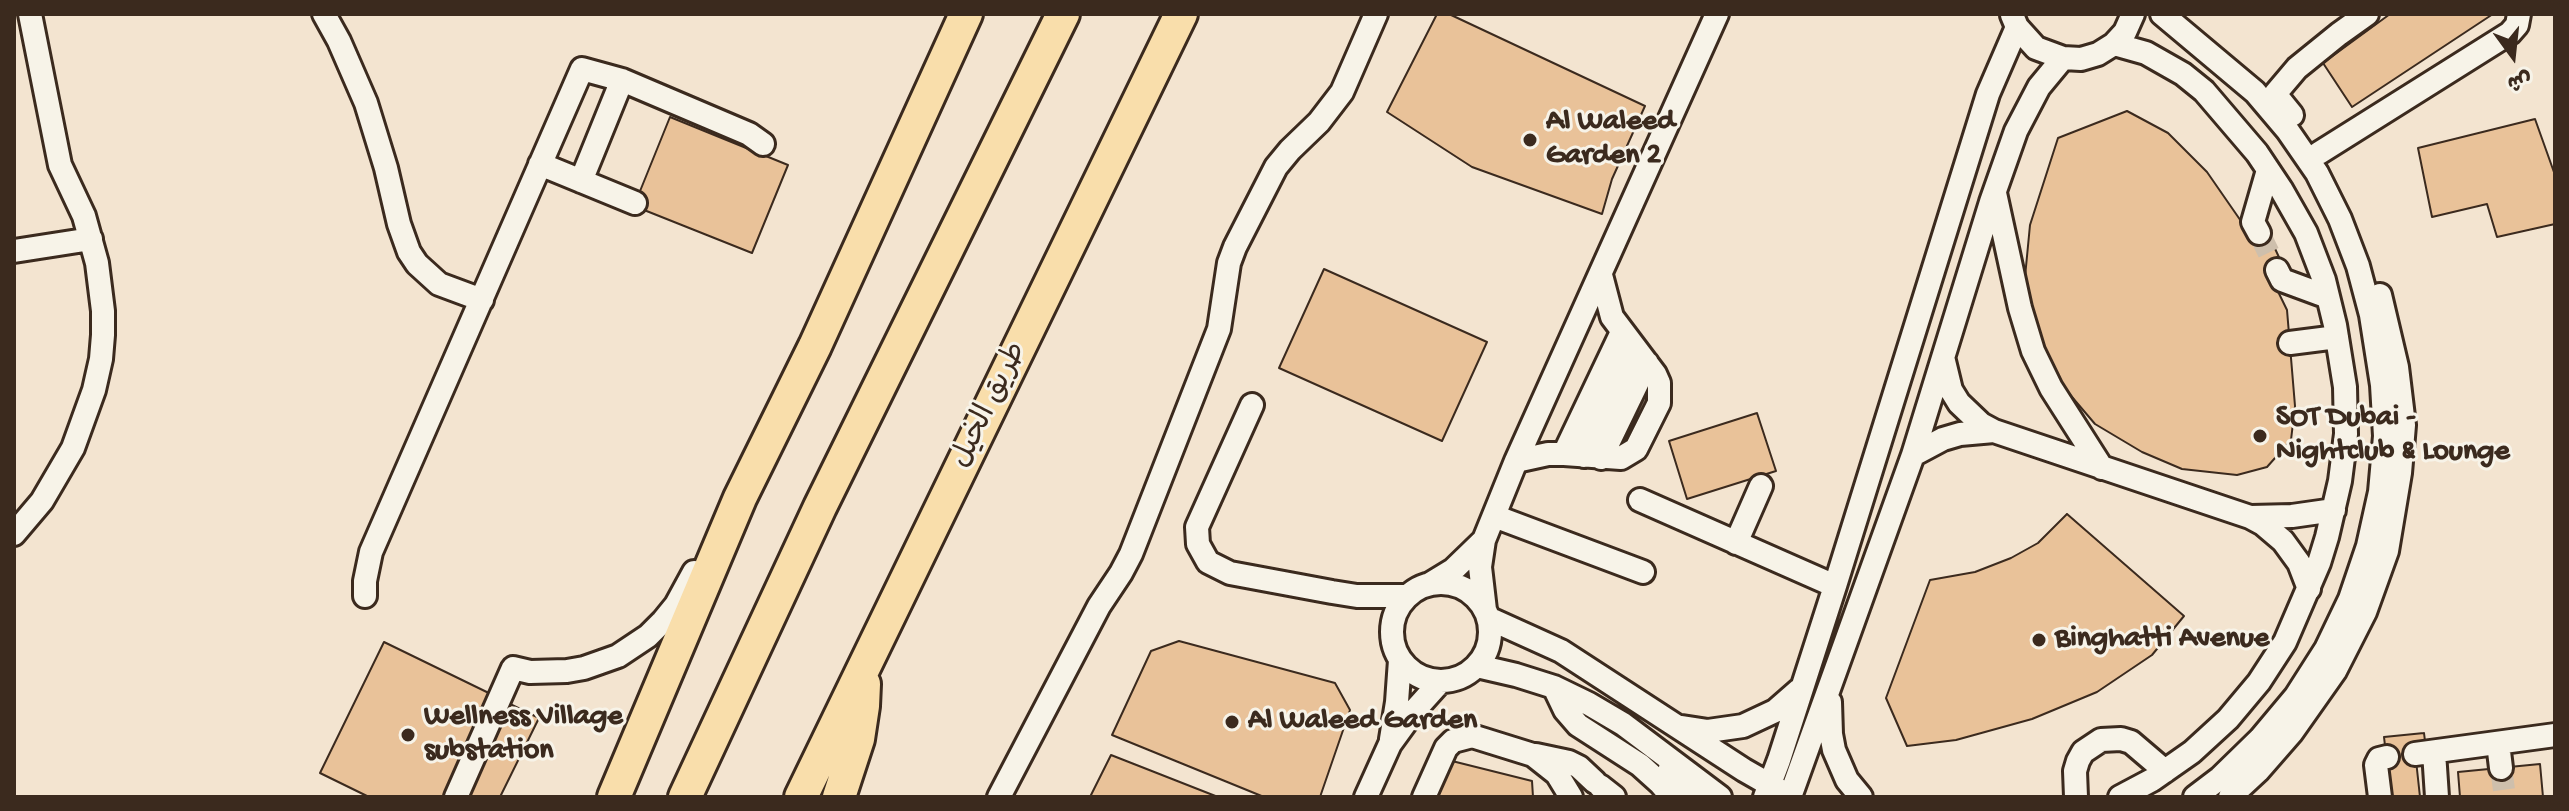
<!DOCTYPE html>
<html>
<head>
<meta charset="utf-8">
<style>
	body { margin:0 }
	#map { position:relative; width:2569px; height:811px; overflow:hidden; background:#f3e4d0; font-family:"Gochi Hand","Playpen Sans Arabic",sans-serif }
	canvas { display:block }
	.frame { position:absolute; inset:0; border:16px solid #3b2a1e; pointer-events:none }
	.north { position:absolute; left:2473px; top:16px; width:80px; height:80px; -webkit-text-stroke:6px #f7f3e8; paint-order:stroke; rotate:165deg; font-size:22px; font-weight:700; line-height:32px; text-align:center; color:#3b2a1e }
	.north::after { content:''; display:block; margin:auto; width:28px; height:36px; background:#3b2a1e; clip-path:polygon(50% 0,100% 100%,50% 72%,0 100%) }
</style>
</head>
<body>
<div id="map">
<canvas width="2569" height="811"></canvas>
<div class="frame"></div>
<div class="north">ش</div>
</div>
<script>
const g = document.querySelector('canvas').getContext('2d');
g.lineJoin = 'round';
function fillPath(path, color) {
  g.fillStyle = color;
  g.fill(path, 'evenodd');
}
function poly(rows) {
  const path = new Path2D();
  for (const r of rows) {
    if (r.length === 3) {
      path.moveTo(r[0] + r[2], r[1]);
      path.arc(r[0], r[1], r[2], 0, 2 * Math.PI);
      continue;
    }
    path.moveTo(r[0], r[1]);
    for (let i = 2; i < r.length; i += 2) path.lineTo(r[i], r[i + 1]);
  }
  return path;
}
function strokePath(path, color, width, dash) {
  g.strokeStyle = color;
  g.lineWidth = width;
  g.lineCap = dash ? 'butt' : 'round';
  g.setLineDash(dash || []);
  g.stroke(path);
}
function label(font, color, halo, rows, align = 'center') {
  g.font = font + ' "Gochi Hand","Playpen Sans Arabic",sans-serif';
  g.lineWidth = 6;
  g.setLineDash([]);
  g.textBaseline = 'middle';
  g.strokeStyle = halo;
  g.fillStyle = color;
  for (const [text, x, y, turn = 0] of rows) {
    g.save();
    g.translate(x, y);
    g.rotate((+turn || 0) * Math.PI / 180);
    g.textAlign = isNaN(turn) ? turn : align;
    if (halo) g.strokeText(text, 0, 0);
    g.fillText(text, 0, 0);
    g.restore();
  }
}
const building = poly([
	[1437,14,1449,14,1645,106,1612,179,1602,214,1472,167,1387,112,1437,14],
	[2390,14,2493,14,2352,107,2323,63,2390,14],
	[2127,111,2168,133,2207,172,2252,237,2266,229,2283,266,2269,273,2287,310,2295,406,2291,440,2267,467,2237,475,2182,469,2142,452,2095,424,2066,390,2046,356,2035,322,2025,277,2030,225,2058,138,2127,111],
	[670,117,788,165,752,253,634,206,670,117],
	[2535,119,2555,175,2555,224,2497,237,2487,204,2432,217,2418,148,2535,119],
	[1324,269,1487,342,1442,441,1279,368,1324,269],
	[1757,413,1776,471,1687,499,1669,441,1757,413],
	[2067,514,2184,616,2152,655,2097,692,2032,719,1956,740,1907,746,1886,698,1930,580,1975,572,2011,558,2038,543,2067,514],
	[1179,641,1335,683,1350,710,1320,797,1264,797,1112,735,1151,651,1179,641],
	[384,642,497,697,448,797,369,797,320,773,384,642],
	[510,704,539,718,500,797,465,797,510,704],
	[2424,733,2426,749,2415,751,2420,797,2391,797,2384,737,2424,733],
	[1111,755,1218,797,1090,797,1111,755],
	[1452,761,1532,781,1533,797,1438,797,1452,761],
	[2540,764,2543,797,2460,797,2458,772,2540,764]
]);
fillPath(building, '#e9c299');
strokePath(building, '#3b2a1e', 2);
strokePath(poly([
	[2259,233,2277,270],
	[2501,768,2505,797]
]), '#cebfac', 22, [22, 11]);
const minor = poly([
	[324,14,339,41,366,103,386,168,399,224,409,252,417,264,439,284,482,300],
	[2162,14,2255,92,2288,131,2317,173,2340,219,2358,266,2371,315,2382,385,2385,436,2380,492,2368,546,2350,599,2326,649,2296,696,2260,739,2220,778,2195,797],
	[2012,15,2017,27,2036,48,2063,58,2081,59,2098,54,2114,44,2125,32,2133,14],
	[2114,44,2146,53,2183,74,2204,91,2257,153,2281,189,2306,233,2324,280,2335,325,2345,387,2346,434,2340,481,2327,537,2319,563,2285,642,2259,682,2228,719,2192,752,2152,780,2120,797],
	[2292,115,2275,94,2297,68,2339,34,2367,14],
	[2319,153,2510,33,2517,25,2519,14],
	[540,164,635,203],
	[581,181,622,80],
	[1995,193,2020,308,2033,351,2051,388,2102,468],
	[2259,233,2253,222,2268,170],
	[14,251,91,239],
	[2277,270,2282,280,2328,297],
	[2290,343,2337,337],
	[1944,361,1951,390,1959,403,1981,424,1994,431,2250,517,2263,524,2283,541,2299,563,2309,589],
	[1252,405,1197,527,1198,544,1208,562,1230,573,1332,592,1357,596,1407,596],
	[1564,454,1622,332],
	[1913,455,1943,439,1960,434,1994,431],
	[1584,456,1635,348],
	[1601,458,1647,363],
	[1516,461,1548,454,1564,454,1621,458,1636,449,1659,403,1659,383,1655,374,1612,317,1601,275],
	[1640,500,1835,586],
	[1494,516,1643,572],
	[2251,517,2292,516,2334,510],
	[14,534,42,501,73,448,94,390,101,359,103,335,103,311,97,263,84,216,60,165,30,14],
	[1736,543,1761,486],
	[1441,632,49],
	[1430,584,1453,570,1484,540],
	[365,596,365,581,371,552,582,69,622,80,749,134,763,144],
	[1485,610,1480,567,1484,540,1516,461,1717,14],
	[1488,618,1561,651,1744,770,1779,790],
	[1477,666,1516,675,1554,687,1589,704,1623,724,1720,797],
	[1554,687,1565,710,1578,725,1640,765,1660,783,1672,797],
	[1830,702,1831,734,1834,750,1847,780,1861,797],
	[1682,727,1708,731,1743,726,1775,711,1799,690],
	[1391,739,1397,702,1400,660],
	[2498,743,2501,768],
	[2434,752,2437,797],
	[2415,754,2555,735],
	[1536,755,1569,762,1579,767,1595,782],
	[1670,768,1690,797],
	[1600,786,1614,797],
	[456,797,513,668,530,672,567,671,584,668,618,656,648,636,663,621,676,605,694,572],
	[999,797,1099,606,1121,573,1131,554,1219,329,1229,263,1235,247,1276,167,1290,150,1319,122,1342,92,1376,14],
	[1366,797,1390,744,1414,711,1441,681],
	[1424,797,1446,748,1453,741,1472,736,1533,755,1557,774,1571,797],
	[1765,797,1779,760,1835,586,1988,94,2017,27],
	[1790,797,1913,455,1991,202,2016,131,2039,87,2063,58],
	[2076,797,2075,771,2078,761,2083,752,2101,740,2121,739,2131,742,2165,771],
	[2230,797,2258,771,2292,732,2335,671,2365,612,2387,551,2400,473,2404,425,2397,367,2380,295],
	[2380,797,2376,765,2379,759,2387,757]
]);
const highway = poly([
	[614,797,740,498,815,346,966,14],
	[685,797,820,507,1063,14],
	[801,797,1181,14],
	[839,797,858,739,863,706,864,684]
]);
strokePath(minor, '#3b2a1e', 28);
strokePath(highway, '#3b2a1e', 38);
strokePath(minor, '#f7f3e8', 22);
strokePath(highway, '#f9deab', 32);
for (const [x, y, r, color] of [
	[1530,140,8,"#3b2a1e"],
	[2260,436,8,"#3b2a1e"],
	[2039,640,8,"#3b2a1e"],
	[1232,722,8,"#3b2a1e"],
	[408,735,8,"#3b2a1e"]
]) {
  const dot = new Path2D();
  dot.arc(x, y, r, 0, 2 * Math.PI);
  g.fillStyle = color;
  g.fill(dot);
  strokePath(dot, '#f7f3e8', 3);
}
label('bold 30px', '#3b2a1e', '#f7f3e8', [
	["Al Waleed",1546,123],
	["Garden 2",1546,157],
	["SOT Dubai -",2276,419],
	["Nightclub & Lounge",2276,453],
	["Binghatti Avenue",2055,640],
	["Wellness Village",424,718],
	["substation",424,752],
	["Al Waleed Garden",1248,722]
], 'left');
label('30px', '#3b2a1e', '#f7f3e8', [
	["طريق الخيل",991,406,-64]
]);
</script>
</body>
</html>
